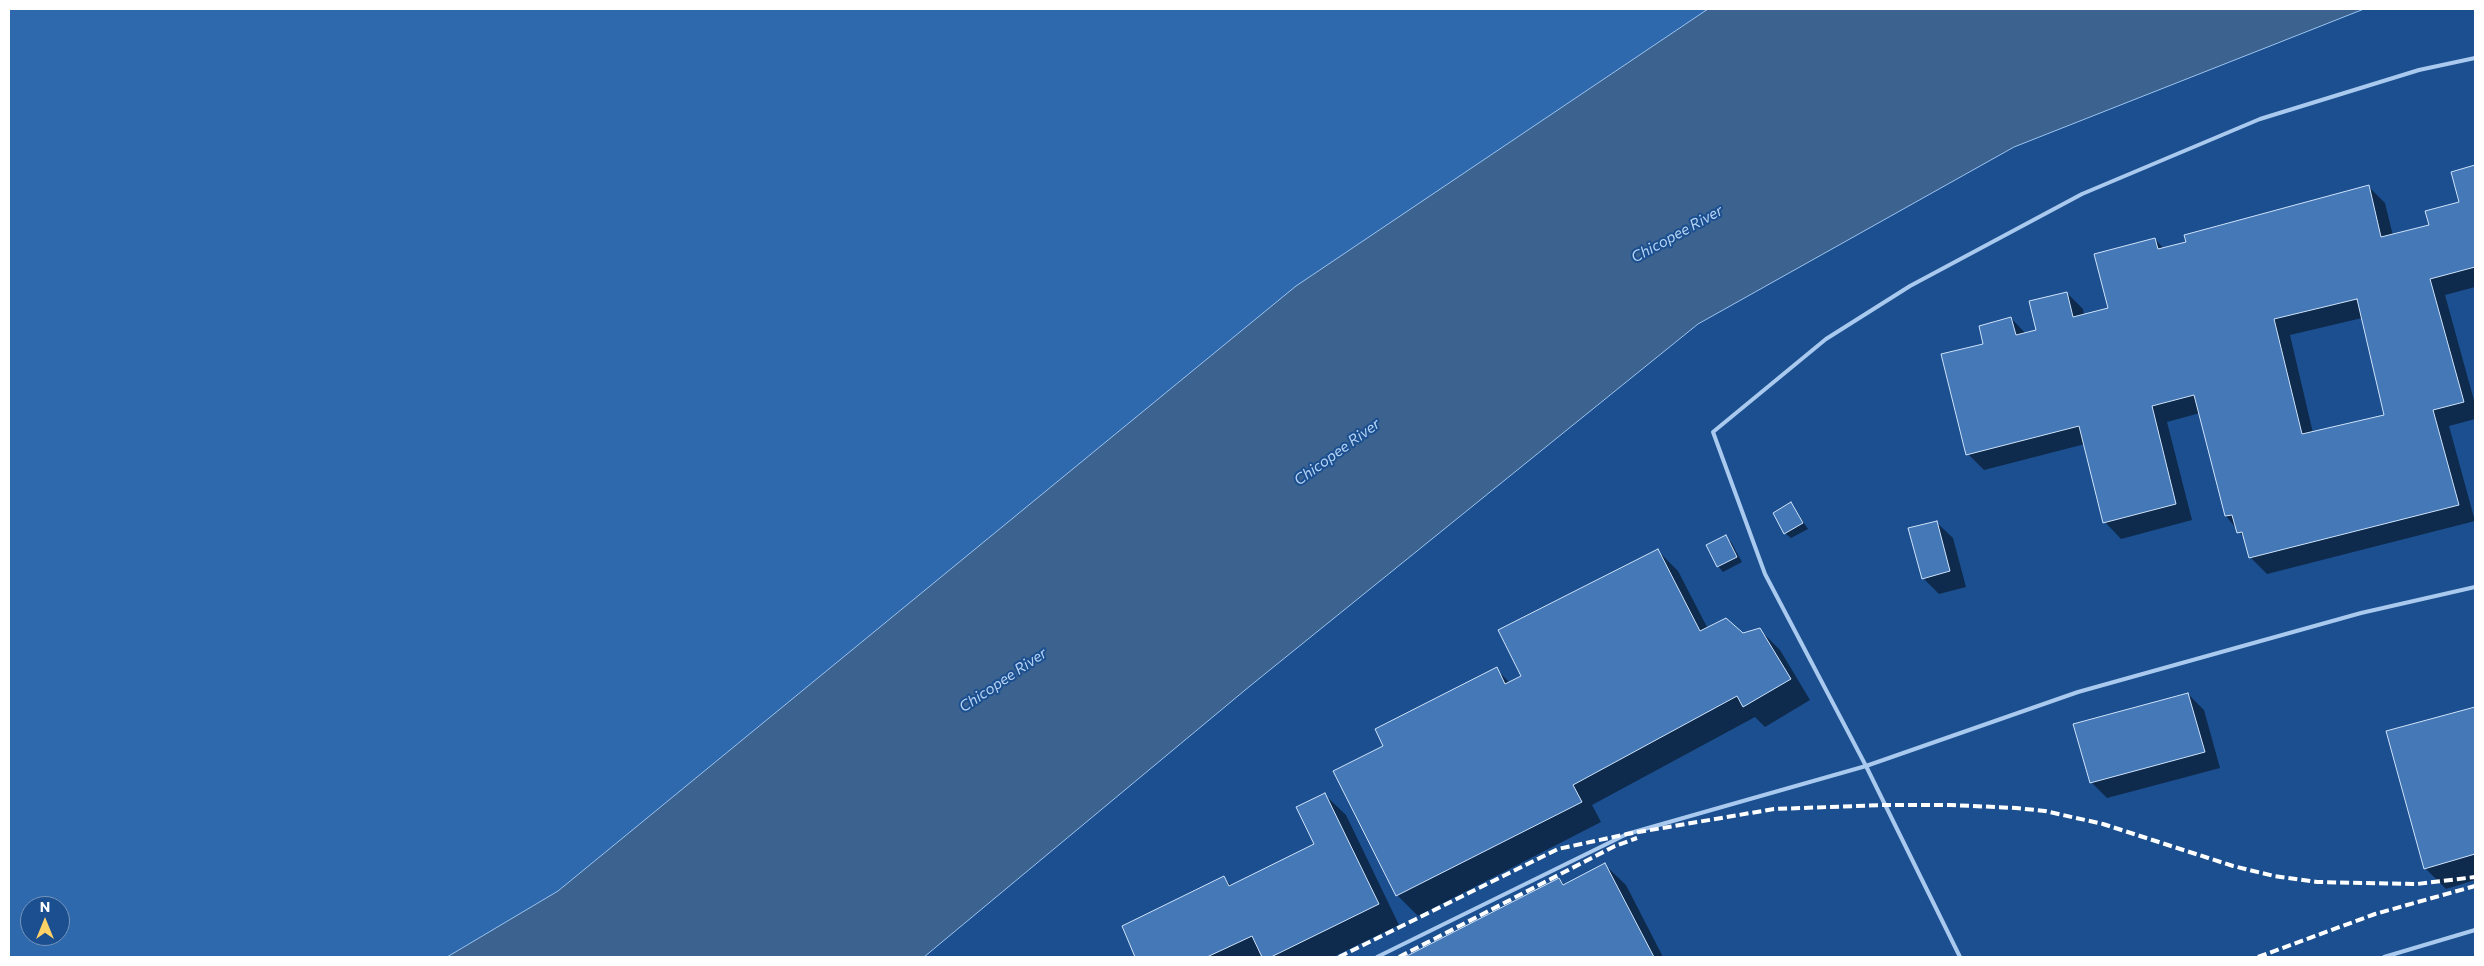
<!DOCTYPE html>
<html>
<head>
<meta charset="utf-8">
<style>
	body { margin:0 }
	#map { position:relative; width:2484px; height:966px; overflow:hidden; background:#1b4f8f; font-family:Commissioner,sans-serif }
	canvas { display:block }
	.frame { position:absolute; inset:0; border:10px solid #fff; pointer-events:none }
	.north { position:absolute; left:20px; top:896px; width:50px; height:50px; box-sizing:border-box; background:#1b4f8f; border:1px solid #7695bc; border-radius:50%; rotate:0deg; font-size:14px; font-weight:700; line-height:20px; text-align:center; color:#fff }
	.north::after { content:''; display:block; margin:auto; width:18px; height:22px; background:#ffd166; clip-path:polygon(50% 0,100% 100%,50% 72%,0 100%) }
</style>
</head>
<body>
<div id="map">
<canvas width="2484" height="966"></canvas>
<div class="frame"></div>
<div class="north">N</div>
</div>
<script>
const g = document.querySelector('canvas').getContext('2d');
g.lineJoin = 'round';
function fillPath(path, color) {
  g.fillStyle = color;
  g.fill(path, 'evenodd');
}
function poly(rows) {
  const path = new Path2D();
  for (const r of rows) {
    path.moveTo(r[0], r[1]);
    for (let i = 2; i < r.length; i += 2) path.lineTo(r[i], r[i + 1]);
  }
  return path;
}
function strokePath(path, color, width, dash) {
  g.strokeStyle = color;
  g.lineWidth = width;
  g.lineCap = dash ? 'butt' : 'round';
  g.setLineDash(dash || []);
  g.stroke(path);
}
function label(font, color, halo, rows, align = 'center') {
  g.font = font + ' Commissioner,sans-serif';
  g.lineWidth = 4;
  g.setLineDash([]);
  g.textBaseline = 'middle';
  g.strokeStyle = halo;
  g.fillStyle = color;
  for (const [text, x, y, turn = 0] of rows) {
    g.save();
    g.translate(x, y);
    g.rotate((+turn || 0) * Math.PI / 180);
    g.textAlign = isNaN(turn) ? turn : align;
    if (halo) g.strokeText(text, 0, 0);
    g.fillText(text, 0, 0);
    g.restore();
  }
}
fillPath(poly([
	[9,9,1708,9,1296,286,558,891,447,957,9,957],
	[30,906,60,906,60,936,30,936]
]), '#2e69ad');
const water = poly([
	[1708,9,2364,9,2014,147,1698,324,1250,686,924,957,447,957,558,891,1296,286,1708,9]
]);
fillPath(water, '#3c6290');
strokePath(water, '#9cc4f0', 1);
fillPath(poly([
	[2475,167,2475,287,2445,295,2475,404,2475,419,2449,426,2475,521,2267,574,2250,557,2246,540,2226,516,2200,413,2167,422,2192,520,2121,539,2105,522,2085,444,1984,470,1968,454,1985,344,2011,318,2026,334,2038,331,2067,293,2083,309,2084,315,2110,309,2155,239,2164,249,2369,187,2385,203,2393,236,2430,226,2461,202,2452,173],
	[2362,318,2385,416,2313,433,2290,335],
	[1791,504,1808,529,1791,538,1785,533],
	[1936,522,1953,538,1966,587,1939,594,1923,578],
	[1726,537,1731,542,1742,562,1723,572,1718,566],
	[1658,551,1678,571,1708,629,1743,634,1760,630,1780,650,1810,700,1765,727,1755,717,1592,805,1601,822,1418,916,1397,895,1385,747,1496,669,1510,683,1523,676],
	[2188,694,2204,710,2220,768,2107,798,2091,782],
	[2475,708,2475,880,2446,889,2425,868,2387,732],
	[1325,795,1346,815,1399,925,1333,957,1137,957,1123,927,1224,878,1232,886,1316,845],
	[1605,865,1626,885,1663,957,1408,957,1559,879,1565,885]
]), '#0007');
const building = poly([
	[2475,165,2475,267,2430,279,2464,402,2433,410,2459,505,2249,558,2242,532,2237,533,2232,515,2225,516,2194,395,2152,406,2176,504,2103,523,2079,426,1966,455,1941,354,1983,344,1979,326,2011,317,2016,335,2036,330,2029,301,2067,292,2073,317,2108,308,2094,254,2155,238,2158,249,2186,242,2184,235,2369,185,2381,237,2429,225,2425,211,2459,202,2451,172,2475,165],
	[2357,299,2384,415,2302,434,2274,319,2357,299],
	[1791,502,1803,523,1784,534,1773,513,1791,502],
	[1937,521,1950,571,1922,579,1908,528,1937,521],
	[1726,535,1737,557,1717,567,1706,545,1726,535],
	[1658,549,1700,631,1726,618,1743,633,1760,628,1791,679,1743,707,1737,696,1573,785,1582,802,1396,896,1333,771,1383,746,1375,729,1497,667,1505,684,1521,676,1498,630,1658,549],
	[2188,693,2205,752,2090,783,2073,724,2188,693],
	[2475,707,2475,854,2424,869,2386,731,2475,707],
	[1325,793,1379,904,1271,957,1262,957,1252,936,1207,957,1135,957,1122,926,1224,876,1229,886,1314,844,1296,807,1325,793],
	[1605,863,1654,957,1405,957,1559,878,1563,885,1605,863]
]);
fillPath(building, '#4478b7');
strokePath(building, '#cfe3fa', 1);
strokePath(poly([
	[1377,957,1627,834,1866,766,2078,692,2361,613,2475,587],
	[1960,957,1866,766,1765,574,1713,432,1826,339,1910,286,2082,194,2260,119,2419,70,2475,58],
	[2384,957,2475,930]
]), '#a9c9ee', 4);
strokePath(poly([
	[1339,957,1558,849,1627,834,1774,809,1885,805,1951,805,2016,808,2045,811,2103,824,2233,866,2274,876,2317,882,2417,884,2475,877],
	[1399,957,1615,846,1637,838],
	[2258,957,2375,914,2475,886]
]), '#fff', 4, [9, 4]);
label('italic 15px', '#b5d3f5', '#1b4f8f', [
	["Chicopee River",1677,234,-29],
	["Chicopee River",1337,452,-36],
	["Chicopee River",1003,680,-34]
]);
</script>
</body>
</html>
